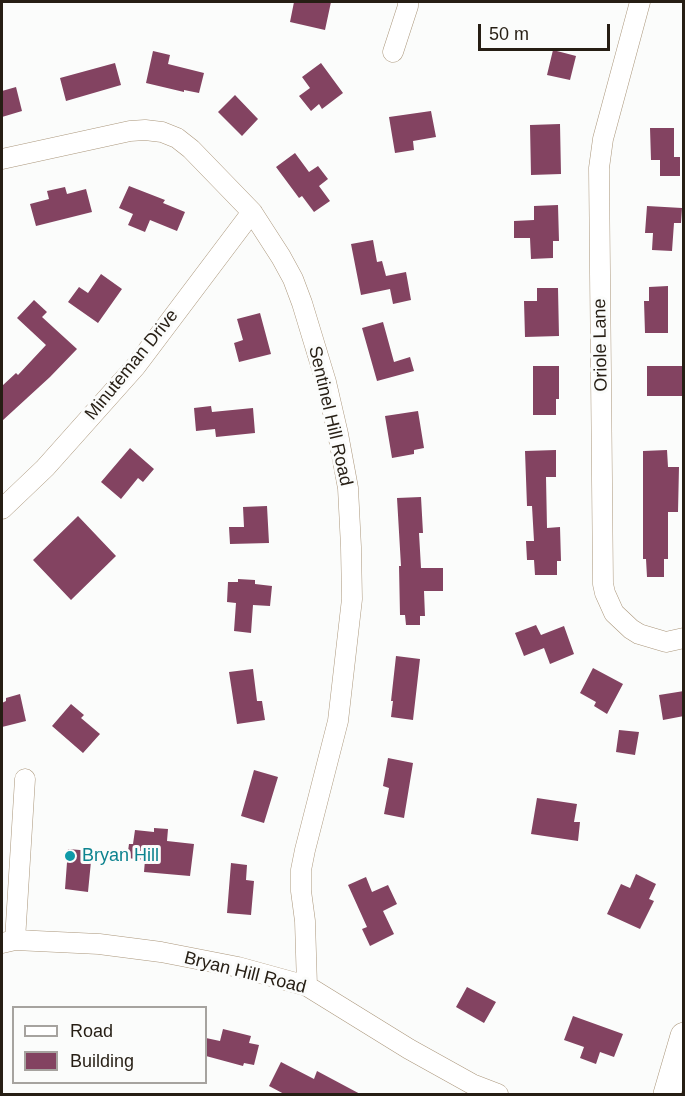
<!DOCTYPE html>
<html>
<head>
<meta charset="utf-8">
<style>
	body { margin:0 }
	#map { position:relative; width:685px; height:1096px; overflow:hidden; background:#fbfcfb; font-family:Arial,sans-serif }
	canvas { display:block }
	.frame { position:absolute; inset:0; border:3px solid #261e14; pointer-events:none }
	.legend { position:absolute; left:12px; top:1006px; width:195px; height:78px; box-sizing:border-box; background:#fbfcfb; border:2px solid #a6a39f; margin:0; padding:8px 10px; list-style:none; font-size:18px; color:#261e14 }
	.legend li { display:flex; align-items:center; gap:12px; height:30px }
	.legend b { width:30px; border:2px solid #a6a39f }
	.scale { position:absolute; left:478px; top:24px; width:132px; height:27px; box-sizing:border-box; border:3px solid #261e14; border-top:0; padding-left:8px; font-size:18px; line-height:21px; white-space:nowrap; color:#261e14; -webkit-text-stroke:4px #fbfcfb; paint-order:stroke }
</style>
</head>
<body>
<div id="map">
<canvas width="685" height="1096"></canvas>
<div class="frame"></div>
<ul class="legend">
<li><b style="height:8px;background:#fff"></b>Road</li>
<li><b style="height:16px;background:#834361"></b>Building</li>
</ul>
<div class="scale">50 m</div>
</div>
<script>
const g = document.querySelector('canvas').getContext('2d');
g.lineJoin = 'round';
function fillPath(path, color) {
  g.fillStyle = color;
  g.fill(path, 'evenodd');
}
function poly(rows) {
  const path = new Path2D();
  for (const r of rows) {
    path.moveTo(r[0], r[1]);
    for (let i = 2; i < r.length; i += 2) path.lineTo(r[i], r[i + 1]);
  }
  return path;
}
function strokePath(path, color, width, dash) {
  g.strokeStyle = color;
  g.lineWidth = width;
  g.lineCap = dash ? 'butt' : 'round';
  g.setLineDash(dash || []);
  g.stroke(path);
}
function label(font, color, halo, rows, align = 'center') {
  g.font = font + ' Arial,sans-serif';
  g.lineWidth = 6;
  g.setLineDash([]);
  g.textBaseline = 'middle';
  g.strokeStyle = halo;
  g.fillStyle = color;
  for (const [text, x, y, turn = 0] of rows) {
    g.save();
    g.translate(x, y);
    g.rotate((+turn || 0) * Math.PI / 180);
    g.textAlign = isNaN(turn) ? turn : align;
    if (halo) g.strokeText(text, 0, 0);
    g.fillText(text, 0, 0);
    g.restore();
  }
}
fillPath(poly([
	[294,2,331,2,325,30,290,22],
	[553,50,576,56,570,80,547,75],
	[153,51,170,55,168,64,204,73,199,93,184,90,184,92,146,83],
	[115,63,121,85,66,101,60,78],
	[321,63,343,93,322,109,319,104,311,111,299,96,310,88,302,77],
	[16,87,22,111,2,117,2,91],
	[235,95,258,119,242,136,218,112],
	[431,111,436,137,413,141,414,150,395,153,389,117],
	[560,124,561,174,531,175,530,125],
	[650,128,674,128,674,157,680,157,680,176,660,176,660,160,651,160],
	[295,153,309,172,318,166,328,179,319,186,330,201,314,212,302,196,299,198,276,167],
	[129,186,165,200,163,203,185,212,177,231,150,220,145,232,128,225,133,214,119,208],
	[65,187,67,194,86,189,92,212,36,226,30,204,49,199,47,191],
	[558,205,559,241,553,241,553,258,531,259,530,238,514,238,514,221,534,220,534,206],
	[647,206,682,208,681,223,674,223,672,251,652,250,653,233,645,233],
	[373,240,377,262,382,261,386,276,406,272,411,300,393,304,390,289,361,295,351,244],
	[101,274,122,289,98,323,68,302,79,287,88,293],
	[668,286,668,333,645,333,644,301,649,301,649,287],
	[537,288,558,288,559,336,525,337,524,301,537,301],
	[34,300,47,312,42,317,77,349,50,377,2,421,2,386,16,373,18,375,46,345,17,318],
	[260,313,271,354,239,362,234,343,243,340,237,319],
	[383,322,394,362,410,357,414,371,377,381,362,328],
	[533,366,559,366,559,399,556,399,556,415,533,415],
	[647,366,684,366,684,396,647,396],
	[211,406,212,412,253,408,255,433,216,437,215,429,196,431,194,408],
	[418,411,424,448,414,450,414,454,392,458,385,416],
	[130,448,154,469,143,482,138,478,121,499,101,482],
	[556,450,556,477,546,477,547,528,560,527,561,561,557,561,557,575,535,575,534,560,527,560,526,541,534,541,532,506,527,506,525,451],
	[667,450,668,467,679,467,678,512,668,512,668,559,664,559,664,577,647,577,646,559,643,559,643,451],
	[421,497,423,533,419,533,421,568,443,568,443,591,424,591,425,616,420,616,420,625,406,625,405,615,400,615,399,566,401,566,397,498],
	[267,506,269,543,230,544,229,527,244,527,243,507],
	[78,516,116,556,71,600,33,560],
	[238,579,255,580,255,584,272,586,270,606,253,605,251,633,234,631,236,603,227,602,228,582,238,582],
	[536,625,541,635,564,626,574,654,550,664,544,648,524,656,515,633],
	[396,656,420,659,413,720,391,717,393,701,391,701],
	[593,668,623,684,607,714,594,706,596,702,580,693],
	[253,669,257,701,262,701,265,720,237,724,229,672],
	[684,691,684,716,663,720,659,695],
	[20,694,26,721,2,727,2,703,6,701,6,698],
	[71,704,84,715,81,718,100,734,83,753,52,726],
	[619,730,639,732,635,755,616,752],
	[388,758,413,763,404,818,384,814,389,788,383,786],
	[254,770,278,777,264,823,241,816],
	[537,798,577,804,574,822,580,822,578,841,531,834],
	[154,828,168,829,167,841,194,844,190,876,144,872,145,860,127,858,129,844,133,844,135,830,154,832],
	[68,849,92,851,88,892,65,889],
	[231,863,247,865,246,880,254,881,251,915,227,913],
	[636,874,656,884,649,899,654,901,640,929,607,914,621,884,630,888],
	[366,877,372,892,388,885,397,904,383,911,394,934,370,946,362,929,367,927,348,885],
	[467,987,496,1002,484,1023,456,1007],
	[573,1016,623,1034,614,1057,600,1052,596,1064,580,1058,584,1047,564,1040],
	[223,1029,251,1036,249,1043,259,1045,254,1065,244,1063,243,1066,206,1056,206,1038,220,1041],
	[281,1062,314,1079,317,1071,362,1095,286,1095,269,1086]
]), '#834361');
const street = poly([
	[640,2,603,139,599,168,603,584,605,593,614,613,631,629,639,634,666,642,684,638],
	[393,52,408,6,408,2],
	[2,159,130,131,145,130,162,132,177,138,191,149,252,212,281,257,293,279,302,303,326,382,338,434,348,488,351,547,352,599,338,721,305,850,301,870,301,891,305,921,307,986],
	[2,509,45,468,136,366,252,212],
	[15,940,25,779],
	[2,943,15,940,99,944,161,952,238,967,307,986,409,1049,472,1084,498,1094]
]);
const secondary = poly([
	[667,1094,684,1036]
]);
strokePath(street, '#ab977c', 21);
strokePath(secondary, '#ab977c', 28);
strokePath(street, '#fff', 20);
strokePath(secondary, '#fff', 27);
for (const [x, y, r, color] of [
	[70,856,6,"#0f9aa8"]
]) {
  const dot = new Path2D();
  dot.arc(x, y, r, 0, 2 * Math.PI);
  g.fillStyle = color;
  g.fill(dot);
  strokePath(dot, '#fbfcfb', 2);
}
label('18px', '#261e14', '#fbfcfb', [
	["Oriole Lane",601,345,-91],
	["Minuteman Drive",132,365,-51],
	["Sentinel Hill Road",330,416,77],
	["Bryan Hill Road",245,973,14]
]);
label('18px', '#0d838f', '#fbfcfb', [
	["Bryan Hill",82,856]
], 'left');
</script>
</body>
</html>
